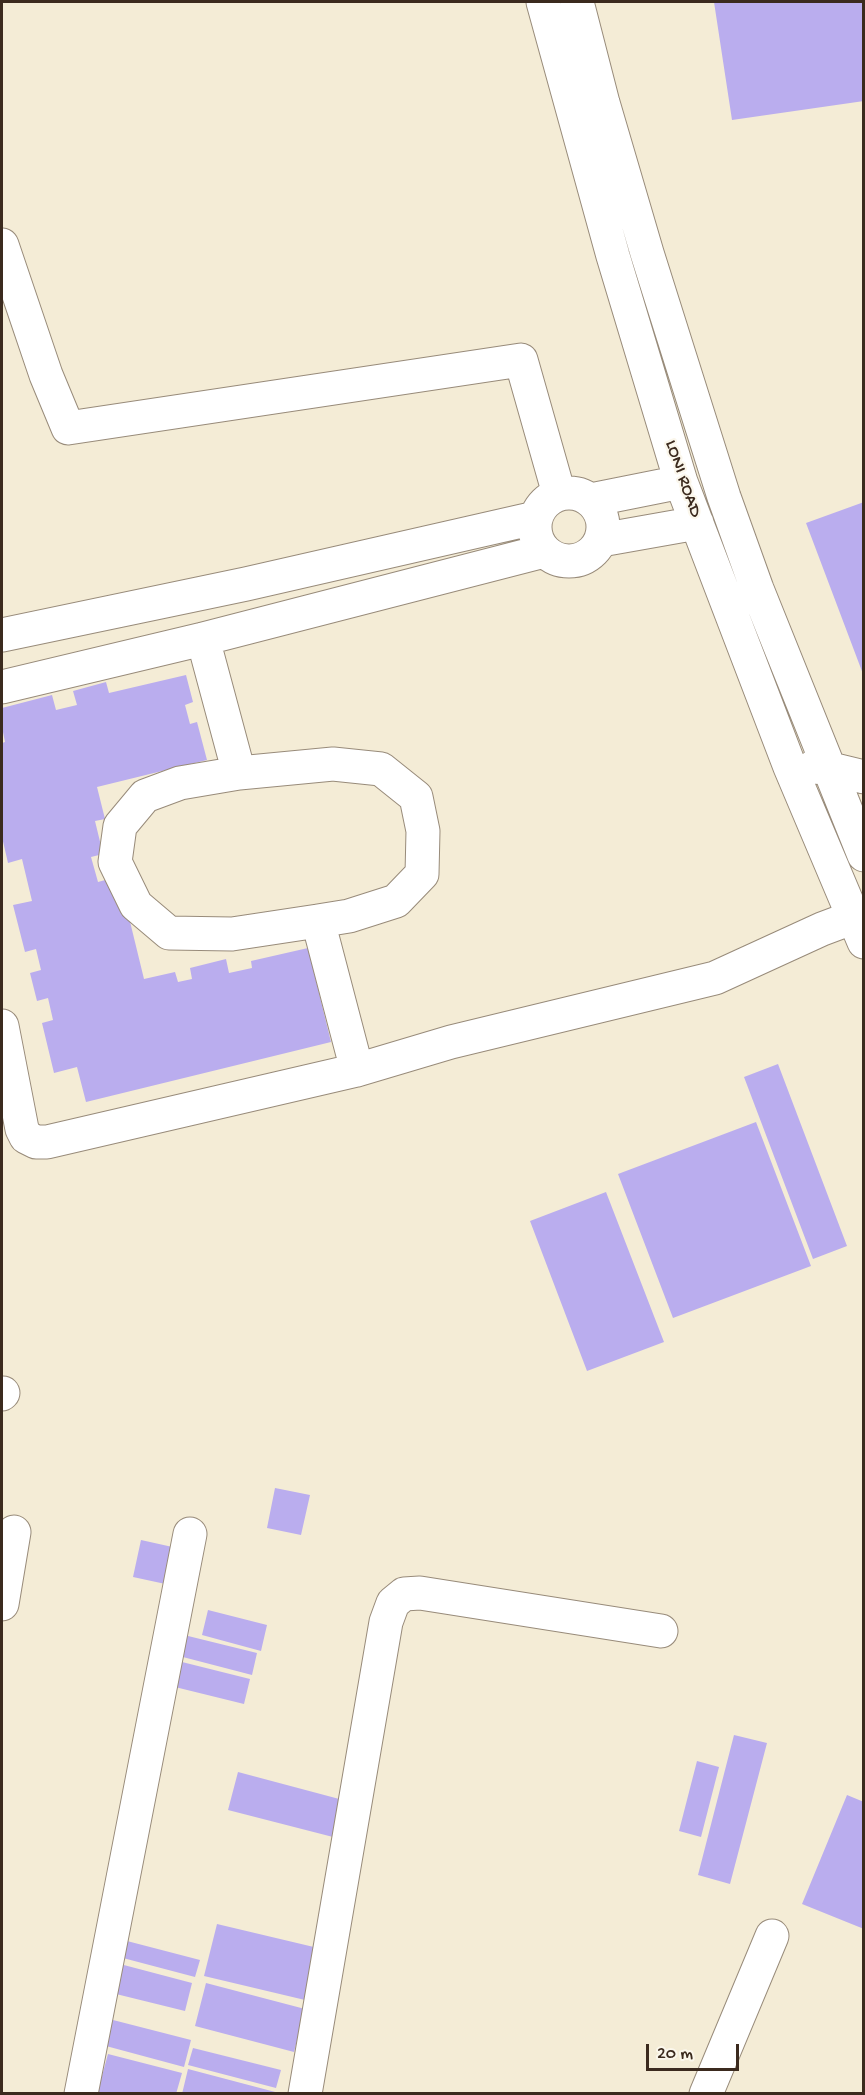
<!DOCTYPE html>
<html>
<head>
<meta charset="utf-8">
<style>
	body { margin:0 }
	#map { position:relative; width:865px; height:2095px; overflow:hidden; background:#f4ecd6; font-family:"Gochi Hand",sans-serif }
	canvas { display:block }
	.frame { position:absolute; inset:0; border:3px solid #3b2a1e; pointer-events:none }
	.scale { position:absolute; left:646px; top:2044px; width:93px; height:27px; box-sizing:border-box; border:3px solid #3b2a1e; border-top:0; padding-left:8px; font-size:18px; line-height:21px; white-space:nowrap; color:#3b2a1e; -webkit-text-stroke:4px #fbf7ec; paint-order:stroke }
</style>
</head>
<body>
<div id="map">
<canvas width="865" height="2095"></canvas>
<div class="frame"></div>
<div class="scale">20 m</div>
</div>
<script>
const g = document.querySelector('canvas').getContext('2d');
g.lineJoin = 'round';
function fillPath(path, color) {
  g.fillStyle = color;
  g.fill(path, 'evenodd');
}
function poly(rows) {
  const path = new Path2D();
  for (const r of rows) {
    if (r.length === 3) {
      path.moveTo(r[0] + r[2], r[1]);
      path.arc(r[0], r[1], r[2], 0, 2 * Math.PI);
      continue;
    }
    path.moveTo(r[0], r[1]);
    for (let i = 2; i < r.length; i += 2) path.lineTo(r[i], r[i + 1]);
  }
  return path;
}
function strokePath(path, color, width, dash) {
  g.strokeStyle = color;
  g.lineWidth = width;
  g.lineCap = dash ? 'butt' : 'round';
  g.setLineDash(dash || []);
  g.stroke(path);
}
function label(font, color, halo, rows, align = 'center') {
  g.font = font + ' "Gochi Hand",sans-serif';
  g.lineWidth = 4.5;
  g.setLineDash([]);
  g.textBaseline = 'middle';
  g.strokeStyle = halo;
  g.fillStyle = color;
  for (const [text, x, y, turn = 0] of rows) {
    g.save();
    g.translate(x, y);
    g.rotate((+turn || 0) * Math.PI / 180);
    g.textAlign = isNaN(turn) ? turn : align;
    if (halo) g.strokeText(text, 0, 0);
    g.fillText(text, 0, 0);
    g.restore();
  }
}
fillPath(poly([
	[714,2,864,2,864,101,732,120],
	[864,502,864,674,863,674,806,523],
	[186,675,193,702,185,705,190,724,197,722,207,760,97,787,105,819,95,821,103,854,91,857,98,882,109,879,115,899,124,897,144,979,175,972,178,982,192,979,190,968,226,959,229,973,252,968,251,961,308,948,331,1042,86,1102,77,1067,54,1073,42,1023,53,1020,48,998,37,1001,30,973,41,970,36,949,25,952,13,905,32,901,22,859,8,863,2,837,2,743,5,742,2,727,2,708,52,695,56,710,77,705,73,691,106,682,109,693],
	[778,1064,847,1246,813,1259,744,1077],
	[756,1122,811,1266,673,1318,618,1174],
	[606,1192,664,1342,587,1371,530,1221],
	[275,1488,310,1495,301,1535,267,1528],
	[141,1540,177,1548,170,1585,133,1577],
	[208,1610,267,1625,261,1651,202,1635],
	[184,1635,257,1653,252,1675,179,1656],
	[182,1662,250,1679,244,1704,175,1687],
	[734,1735,767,1743,730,1884,698,1875],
	[697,1761,719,1767,701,1837,679,1831],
	[238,1772,343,1800,333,1837,228,1810],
	[847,1795,864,1802,864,1929,802,1904],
	[217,1924,318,1948,305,2000,204,1976],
	[127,1941,200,1960,195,1977,123,1958],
	[120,1964,192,1983,185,2011,112,1993],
	[206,1983,305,2009,294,2052,195,2026],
	[113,2020,191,2040,184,2067,106,2046],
	[193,2048,281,2070,276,2088,188,2065],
	[108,2054,182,2073,176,2094,97,2094],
	[188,2069,279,2093,279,2094,182,2094]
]), '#baadee');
const minor = poly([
	[543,2,613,256,681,482,790,767,864,942],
	[577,2,603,103,647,253,724,497,757,589,864,855],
	[2,245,46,375,68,428,521,360,559,494],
	[569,527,34],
	[591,500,681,482],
	[601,540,697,523],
	[2,635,246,584,535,518],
	[203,639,239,773,333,764,381,769,416,797,423,831,422,874,396,901,349,916,318,921,357,1070],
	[2,687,203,639,544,551],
	[813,767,827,768,864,777],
	[239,773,180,783,145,796,120,826,115,862,136,905,169,933,232,934,318,921],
	[2,1026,22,1129,26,1137,36,1142,47,1142,357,1070,451,1042,715,978,822,929,854,917],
	[2,1394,3,1393],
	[2,1604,14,1532],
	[81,2094,190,1534],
	[305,2094,386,1622,393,1603,404,1594,420,1593,661,1631],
	[706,2094,772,1936]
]);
strokePath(minor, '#988b7a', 35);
strokePath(minor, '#fff', 33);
label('18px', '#3b2a1e', '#fbf7ec', [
	["LONI ROAD",682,479,71]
]);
</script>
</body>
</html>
